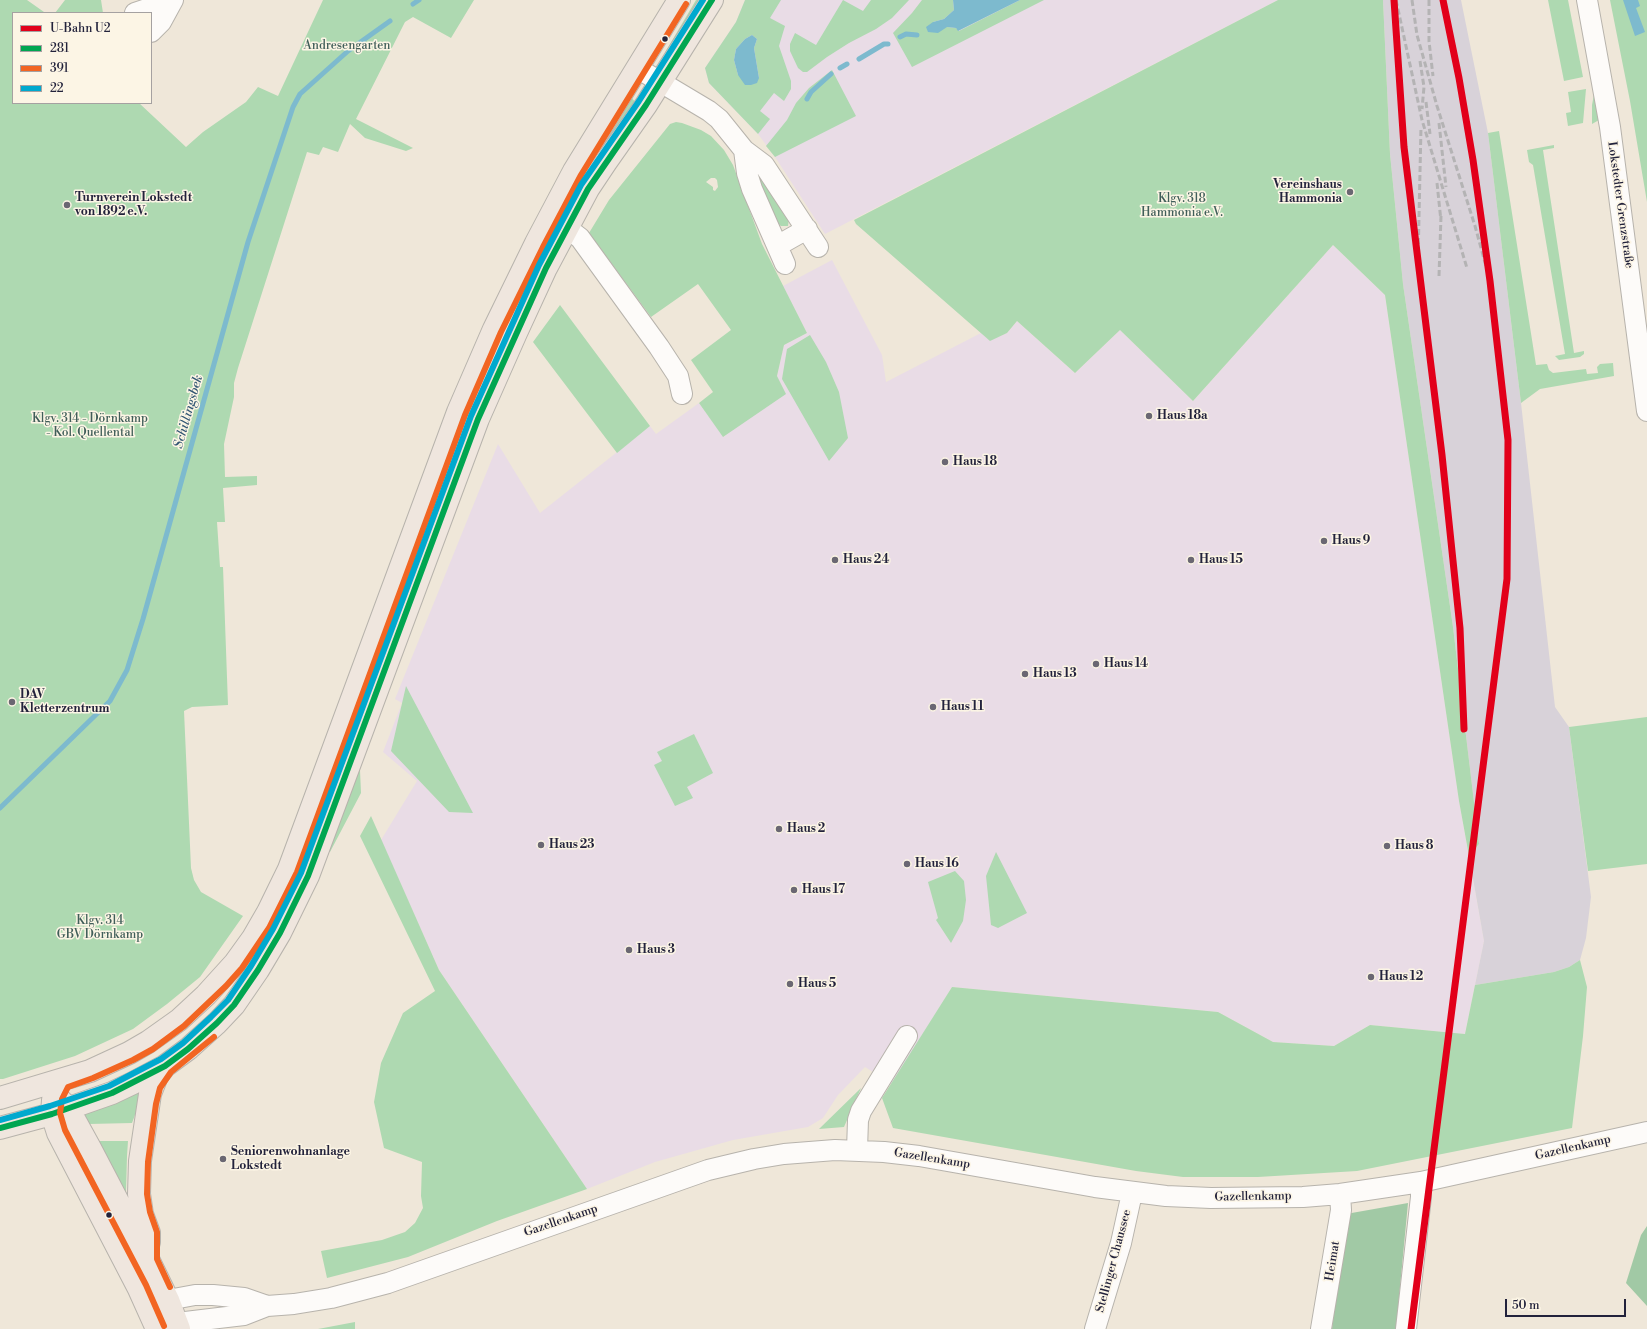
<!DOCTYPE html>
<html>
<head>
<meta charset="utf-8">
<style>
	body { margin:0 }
	#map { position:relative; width:1647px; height:1329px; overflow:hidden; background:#efe7d9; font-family:"Libre Bodoni",serif }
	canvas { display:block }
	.legend { position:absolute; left:12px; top:12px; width:140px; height:92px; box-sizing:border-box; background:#fcf5e5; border:1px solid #a5a1a1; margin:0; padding:5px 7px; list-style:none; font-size:12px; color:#22223b }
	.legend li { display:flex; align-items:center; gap:8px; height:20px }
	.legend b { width:20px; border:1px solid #a5a1a1 }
	.scale { position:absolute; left:1505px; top:1299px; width:121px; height:18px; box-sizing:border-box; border:2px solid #22223b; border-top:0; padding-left:5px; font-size:12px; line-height:14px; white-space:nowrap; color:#22223b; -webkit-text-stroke:3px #fcf5e5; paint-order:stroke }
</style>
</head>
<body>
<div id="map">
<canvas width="1647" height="1329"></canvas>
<ul class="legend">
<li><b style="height:5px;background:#e2001a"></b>U-Bahn U2</li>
<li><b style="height:5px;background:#00a651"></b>281</li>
<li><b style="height:5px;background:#f26522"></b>391</li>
<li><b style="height:5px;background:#00a9ce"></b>22</li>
</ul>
<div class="scale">50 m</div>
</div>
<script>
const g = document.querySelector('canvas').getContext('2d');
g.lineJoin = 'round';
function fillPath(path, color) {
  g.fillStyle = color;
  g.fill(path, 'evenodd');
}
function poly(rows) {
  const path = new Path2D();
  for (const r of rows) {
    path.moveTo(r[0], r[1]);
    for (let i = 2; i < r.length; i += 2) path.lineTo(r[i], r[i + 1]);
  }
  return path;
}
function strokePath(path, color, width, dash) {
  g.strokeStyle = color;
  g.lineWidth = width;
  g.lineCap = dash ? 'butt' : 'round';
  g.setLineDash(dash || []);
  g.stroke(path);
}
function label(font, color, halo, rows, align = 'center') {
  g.font = font + ' "Libre Bodoni",serif';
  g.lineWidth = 3;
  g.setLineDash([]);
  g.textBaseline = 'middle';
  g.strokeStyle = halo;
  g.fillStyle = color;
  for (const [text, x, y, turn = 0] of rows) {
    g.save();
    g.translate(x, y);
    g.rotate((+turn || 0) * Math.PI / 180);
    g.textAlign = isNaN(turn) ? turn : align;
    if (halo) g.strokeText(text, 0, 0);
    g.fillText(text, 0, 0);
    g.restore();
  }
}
fillPath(poly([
	[745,0,1278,0,825,234,775,157,758,134,709,83,705,68,736,22],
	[1333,245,1385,295,1459,801,1484,941,1465,1034,1370,1025,1334,1046,1273,1042,1218,1012,952,987,892,1084,865,1067,838,1095,823,1118,808,1127,733,1140,655,1162,587,1189,439,970,381,840,417,781,383,752,402,703,395,699,498,444,540,513,650,426,656,434,699,403,724,437,777,376,784,345,807,333,783,286,832,260,882,355,886,382,981,333,990,340,1007,333,1017,321,1075,373,1120,330,1193,401]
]), '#e9dce6');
fillPath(poly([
	[1383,0,1461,0,1488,133,1521,403,1555,707,1569,727,1591,897,1586,938,1580,960,1569,967,1554,972,1475,985,1484,941,1469,856,1479,844,1453,627,1403,284,1390,154]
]), '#d8d2d9');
fillPath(poly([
	[0,0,27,0,44,12,55,13,65,0,101,0,103,13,13,13,13,103,139,103,186,147,203,132,246,102,258,87,278,96,323,0,474,0,451,38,413,17,405,22,356,119,413,148,406,151,365,138,350,124,338,152,323,147,319,155,307,152,238,368,234,383,234,397,224,444,225,477,257,476,257,485,223,488,225,522,217,522,220,567,223,567,228,705,192,707,184,711,191,868,194,880,201,892,243,916,200,977,167,1004,133,1029,75,1056,3,1079,0,1079],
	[696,0,703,0,662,59,667,49],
	[745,0,781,0,770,18,785,26,779,46,791,81,791,89,784,101,774,93,760,111,770,119,758,134,709,83,705,68,736,22],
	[752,35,757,39,754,48,759,78,738,75,734,60,736,49,745,39],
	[843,0,863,11,871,0,909,0,892,18,876,29,849,43,827,57,807,72,803,72,798,68,790,51,790,44,795,33,816,45],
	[922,0,953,0,954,10,944,19,933,22,947,27,956,28,959,31,1020,0,1044,0,912,67,893,33,912,13],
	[1278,0,1383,0,1390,154,1403,284,1453,627,1479,844,1469,856,1459,801,1385,295,1333,245,1193,401,1120,330,1075,373,1017,321,1007,333,990,341,856,224,854,220],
	[1548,0,1568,0,1583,77,1564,81],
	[1610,0,1647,0,1647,202,1630,101],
	[832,70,856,116,775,157,766,146,787,120,796,103,809,88],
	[1586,89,1583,123,1568,126,1566,113,1571,112,1568,92],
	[1595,89,1599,120,1592,124,1592,105],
	[630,96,638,105,575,188],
	[676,122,682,123,701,130,711,136,724,150,733,165,762,244,807,333,784,345,777,376,786,394,723,437,699,403,713,392,691,360,731,330,698,284,651,317,589,233,609,200,670,124],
	[711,178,715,178,717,180,718,187,715,191,713,190,713,187,706,182],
	[1499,131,1536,365,1547,364,1549,370,1553,373,1586,369,1587,374,1598,373,1597,367,1600,364,1613,363,1614,376,1540,389,1521,403,1488,133],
	[1554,145,1554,148,1543,150,1574,353,1584,351,1584,354,1580,357,1559,360,1555,356,1565,354,1533,165,1529,162,1527,150],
	[759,171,789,218,788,226,781,226,773,220,754,182],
	[560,305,650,426,617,453,533,342],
	[810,335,826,362,839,392,848,438,829,461,782,379,787,349],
	[406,686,473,813,449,812,391,751],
	[1647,717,1647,864,1588,871,1569,727],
	[694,734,713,773,687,787,693,798,675,806,654,765,662,761,657,752],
	[358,769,360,770,361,793,330,852,329,851],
	[371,816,439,970,587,1189,497,1221,408,1257,327,1278,321,1251,382,1240,405,1232,415,1223,423,1208,421,1196,422,1162,384,1148,374,1102,381,1063,403,1013,435,991,360,836],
	[996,852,1027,913,998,928,991,925,986,876],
	[955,871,964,881,966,900,963,921,951,943,936,920,938,918,928,882],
	[1580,960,1587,987,1583,1036,1572,1128,1357,1171,1258,1177,1183,1177,1136,1171,893,1128,882,1098,952,987,1218,1012,1273,1042,1334,1046,1370,1025,1465,1034,1475,985,1554,972,1569,967],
	[145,1088,132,1123,89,1124,84,1114],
	[861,1088,844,1127,819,1129],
	[98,1141,128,1141,127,1156,126,1192,125,1193],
	[355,1322,355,1329,318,1329]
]), '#aed9b1');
fillPath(poly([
	[1408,1203,1396,1329,1332,1329,1346,1214],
	[1647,1226,1647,1306,1626,1283,1641,1235]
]), '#a1c9a5');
fillPath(poly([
	[953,0,1020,0,958,31,956,28,947,27,938,33,928,32,926,27,933,22,944,19,954,10],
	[1623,0,1638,0,1640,6,1636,8,1645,32,1635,36],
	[752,35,757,39,754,48,759,78,757,83,751,85,745,85,738,75,734,60,736,49,745,39]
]), '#7dbace');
strokePath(poly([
	[413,4,419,0],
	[900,37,906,34,917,35],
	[859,59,884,44,888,44],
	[840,68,847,64],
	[807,99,811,92,831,74],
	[0,808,110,701,127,670,143,619,248,242,293,107,300,94,348,51,390,21]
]), '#7dbace', 5);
const minor = poly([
	[1587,0,1610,127,1647,411],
	[135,13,173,0],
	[151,32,161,22,173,0],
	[637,68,709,111,719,119,744,150,764,165,818,247],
	[744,150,747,173,752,189,785,264],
	[567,228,580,238,659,347,678,376,682,394],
	[777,246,807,229],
	[857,1150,858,1120,861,1111,907,1036],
	[162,1316,168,1300,195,1295,213,1295,244,1298,267,1306],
	[161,1328,177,1323,244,1315,267,1306,294,1304,331,1298,388,1283,708,1170,754,1159,784,1154,835,1150,884,1152,919,1156,1095,1187,1166,1196,1211,1198,1303,1197,1340,1194,1421,1182,1647,1132],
	[1095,1329,1121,1243,1132,1193],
	[1321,1329,1341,1210,1340,1194],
	[1406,1329,1421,1197,1421,1182]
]);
const major = poly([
	[0,1098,90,1071,129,1053,148,1042,179,1020,206,995,235,963,253,938,268,912,289,869,458,412,494,329,536,243,574,171,679,0],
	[59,1099,68,1108,90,1148,149,1261,168,1300,179,1329],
	[53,1100,52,1114,58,1133,139,1289,157,1329],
	[0,1128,52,1114,112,1093,133,1083,165,1066,188,1049,217,1023,234,1005,258,970,280,933,308,876,478,419,516,333,546,268,588,189,606,162,646,105,712,0],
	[149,1242,149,1233,142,1214,139,1194,140,1161,150,1094,157,1076,165,1066]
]);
strokePath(minor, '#b7b3ac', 22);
strokePath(major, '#b7b3ac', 24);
strokePath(minor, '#fdfbf9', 20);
strokePath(major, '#efe6de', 22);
strokePath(poly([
	[1396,0,1422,120,1467,268],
	[1412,0,1417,35,1437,106,1475,226,1490,281],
	[1429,0,1429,41,1433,76],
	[1420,61,1424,87,1422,109],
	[1426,102,1430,134],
	[1439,123,1446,187],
	[1437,183,1441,221],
	[1418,262,1421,127],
	[1439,276,1441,216]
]), '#b4b3b4', 3, [6, 3]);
strokePath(poly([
	[0,1128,52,1114,112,1093,165,1066,188,1049,217,1023,234,1005,258,970,280,933,308,876,478,419,546,268,588,189,646,105,712,0]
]), '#00a651', 6);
strokePath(poly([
	[170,1287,157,1259,157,1232,150,1212,147,1194,148,1162,156,1104,160,1088,171,1072,214,1037],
	[164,1326,146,1285,65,1130,60,1113,62,1099,68,1087,93,1078,133,1060,153,1049,184,1026,226,986,242,968,269,928,297,872,465,415,501,332,543,247,581,175,686,4]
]), '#f26522', 6);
strokePath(poly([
	[0,1120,50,1106,109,1086,161,1059,183,1043,211,1017,228,1000,251,966,273,929,301,873,471,416,539,265,581,185,639,101,703,0]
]), '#00a9ce', 6);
strokePath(poly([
	[1394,0,1404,147,1442,455,1460,628,1464,729],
	[1411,1329,1507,579,1508,440,1490,281,1473,160,1459,78,1443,0]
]), '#e2001a', 7);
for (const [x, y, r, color] of [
	[665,39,3.5,"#22223b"],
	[1350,192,4,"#6a6772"],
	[67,205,4,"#6a6772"],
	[1149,416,4,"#6a6772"],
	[945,462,4,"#6a6772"],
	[1324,541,4,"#6a6772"],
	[835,560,4,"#6a6772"],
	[1191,560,4,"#6a6772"],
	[1096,664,4,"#6a6772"],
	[1025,674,4,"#6a6772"],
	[12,702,4,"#6a6772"],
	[933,707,4,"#6a6772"],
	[779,829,4,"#6a6772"],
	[541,845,4,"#6a6772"],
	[1387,846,4,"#6a6772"],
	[907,864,4,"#6a6772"],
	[794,890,4,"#6a6772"],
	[629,950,4,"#6a6772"],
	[1371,977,4,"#6a6772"],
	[790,984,4,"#6a6772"],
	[223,1159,4,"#6a6772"],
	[109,1215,3.5,"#22223b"]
]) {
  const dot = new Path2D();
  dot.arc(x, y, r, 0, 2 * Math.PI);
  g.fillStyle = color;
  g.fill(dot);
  strokePath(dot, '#fcf5e5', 1.5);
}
label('12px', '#405e59', '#fcf5e5', [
	["Andresengarten",347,46],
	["Klgv. 318",1182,199],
	["Hammonia e.V.",1182,213],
	["Klgv. 314 - Dörnkamp",90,419],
	["- Kol. Quellental",90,433],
	["Klgv. 314",100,921],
	["GBV Dörnkamp",100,935]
]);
label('bold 12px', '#22223b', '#fcf5e5', [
	["Vereinshaus",1342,185,"right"],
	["Hammonia",1342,199,"right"],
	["Turnverein Lokstedt",75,198],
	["von 1892 e.V.",75,212],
	["Haus 18a",1157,416],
	["Haus 18",953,462],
	["Haus 9",1332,541],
	["Haus 24",843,560],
	["Haus 15",1199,560],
	["Haus 14",1104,664],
	["Haus 13",1033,674],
	["DAV",20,695],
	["Kletterzentrum",20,709],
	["Haus 11",941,707],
	["Haus 2",787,829],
	["Haus 23",549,845],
	["Haus 8",1395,846],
	["Haus 16",915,864],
	["Haus 17",802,890],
	["Haus 3",637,950],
	["Haus 12",1379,977],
	["Haus 5",798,984],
	["Seniorenwohnanlage",231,1152],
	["Lokstedt",231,1166]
], 'left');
label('12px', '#22223b', '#fcf5e5', [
	["Lokstedter Grenzstraße",1620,205,82],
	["Gazellenkamp",1573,1148,-13],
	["Gazellenkamp",932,1159,9],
	["Gazellenkamp",1253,1197,-1],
	["Gazellenkamp",561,1221,-19],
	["Stellinger Chaussee",1114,1261,-75],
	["Heimat",1333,1261,-81]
]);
label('italic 13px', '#335774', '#fcf5e5', [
	["Schillingsbek",189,412,-74]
]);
</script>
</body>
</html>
